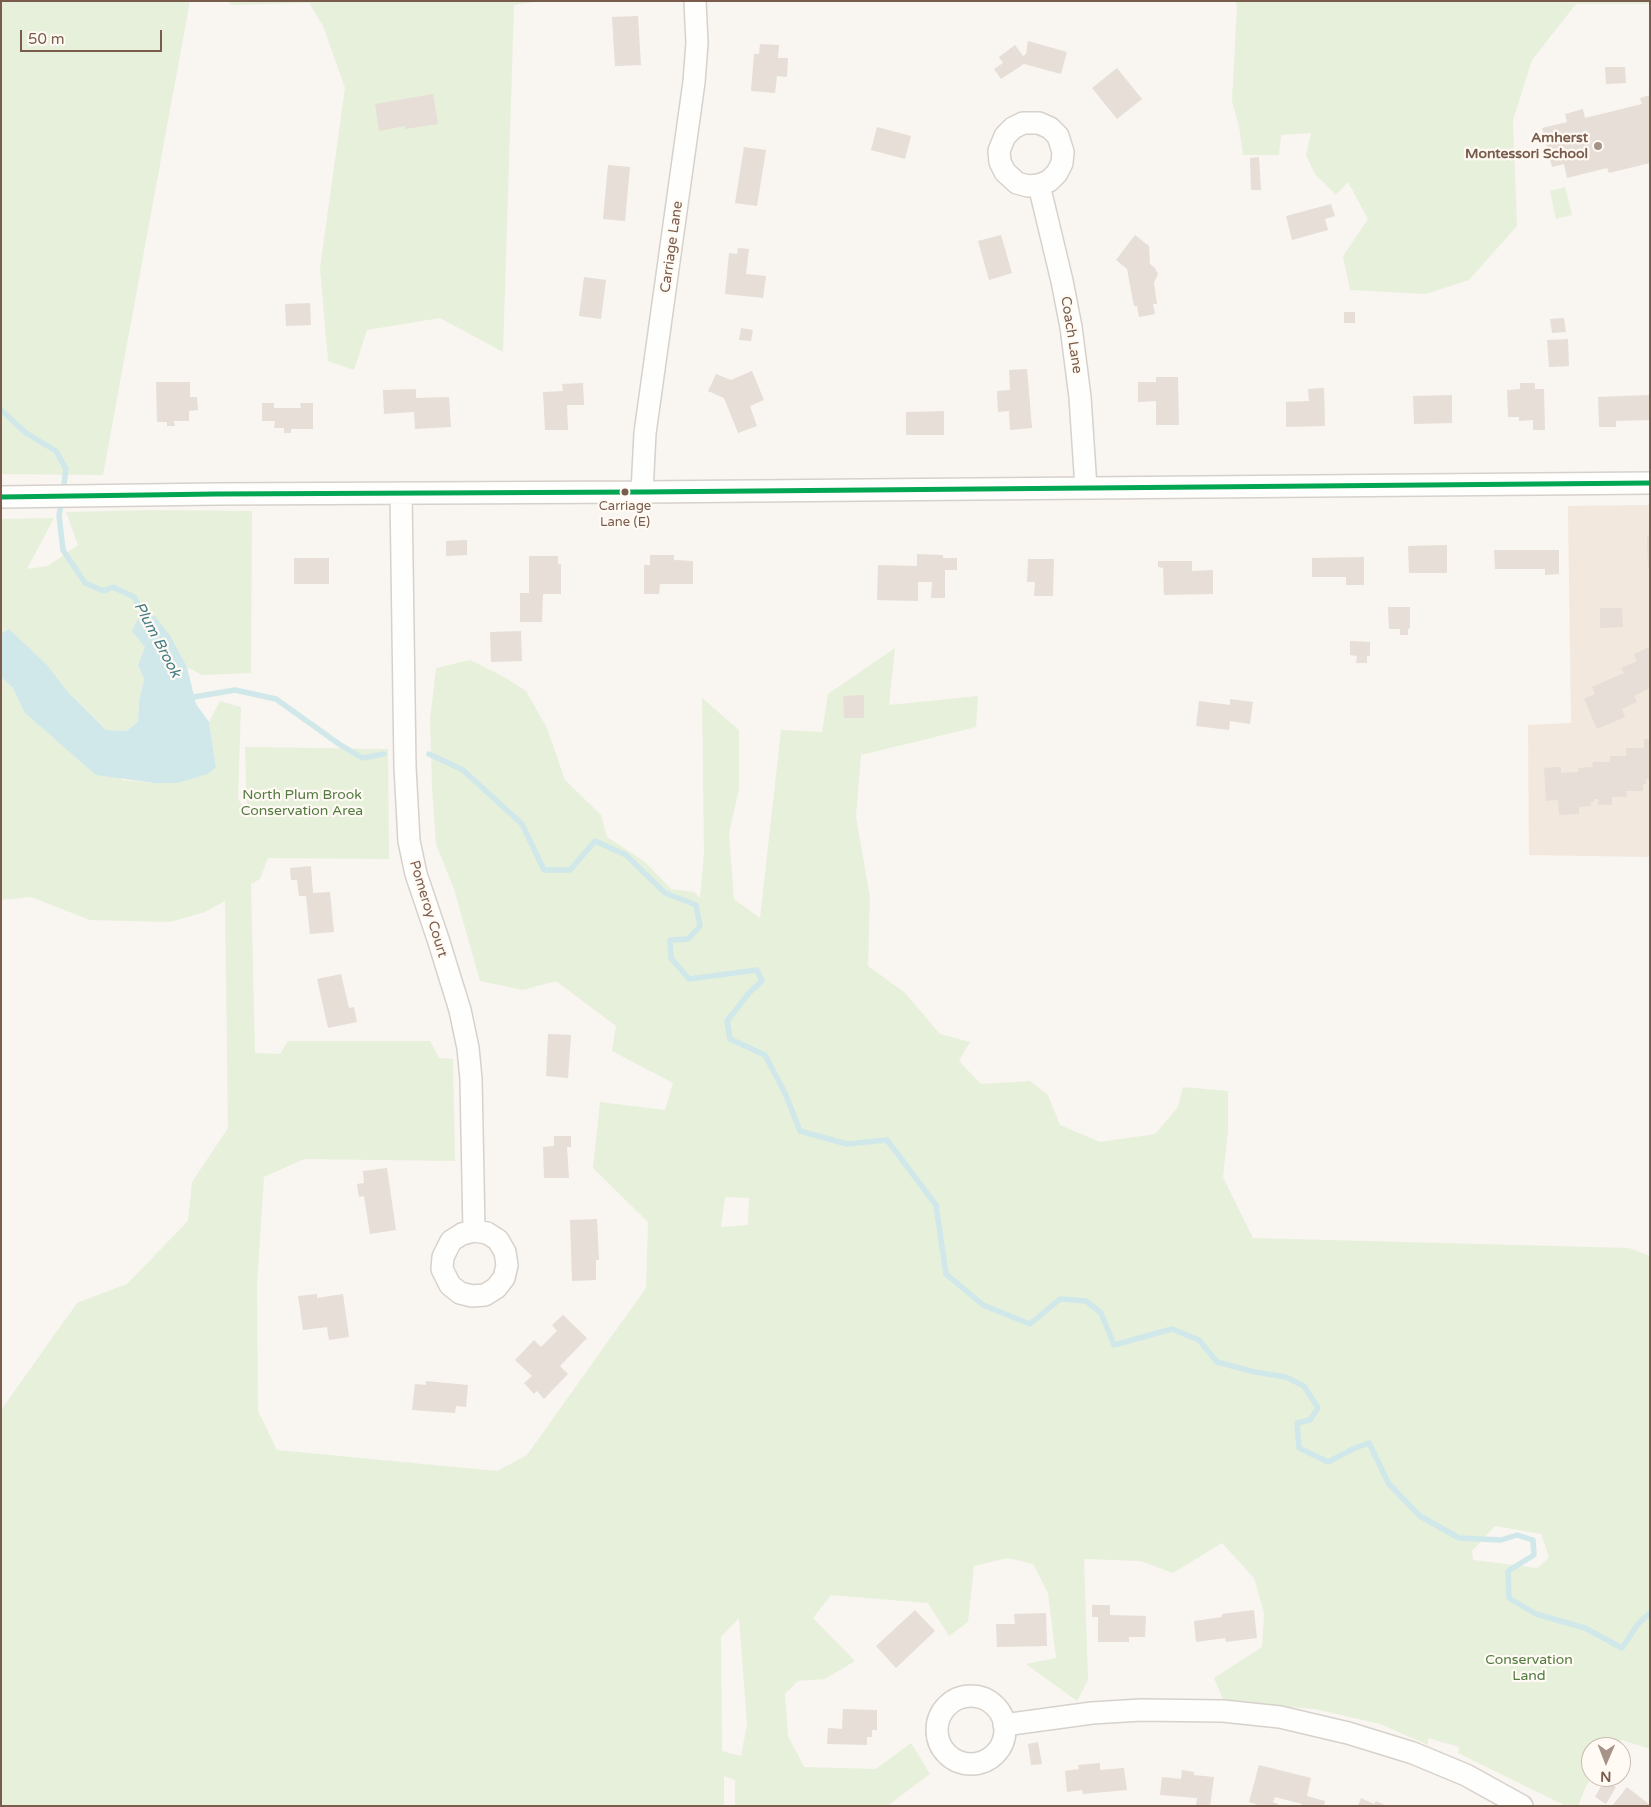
<!DOCTYPE html>
<html>
<head>
<meta charset="utf-8">
<style>
	body { margin:0 }
	#map { position:relative; width:1651px; height:1807px; overflow:hidden; background:#f9f5f0; font-family:"Varela Round",sans-serif }
	canvas { display:block }
	.frame { position:absolute; inset:0; border:2px solid #7a5c4d; pointer-events:none }
	.north { position:absolute; left:1581px; top:1737px; width:50px; height:50px; box-sizing:border-box; background:#fffaf3; border:1px solid #cabbb1; border-radius:50%; rotate:181deg; font-size:14px; font-weight:700; line-height:20px; text-align:center; color:#7a5c4d }
	.north::after { content:''; display:block; margin:auto; width:18px; height:22px; background:#a69286; clip-path:polygon(50% 0,100% 100%,50% 72%,0 100%) }
	.scale { position:absolute; left:20px; top:30px; width:142px; height:22px; box-sizing:border-box; border:2px solid #7a5c4d; border-top:0; padding-left:6px; font-size:15px; line-height:18px; white-space:nowrap; color:#7a5c4d; -webkit-text-stroke:4px #fffaf3; paint-order:stroke }
</style>
</head>
<body>
<div id="map">
<canvas width="1651" height="1807"></canvas>
<div class="frame"></div>
<div class="north">N</div>
<div class="scale">50 m</div>
</div>
<script>
const g = document.querySelector('canvas').getContext('2d');
g.lineJoin = 'round';
function fillPath(path, color) {
  g.fillStyle = color;
  g.fill(path, 'evenodd');
}
function poly(rows) {
  const path = new Path2D();
  for (const r of rows) {
    if (r.length === 3) {
      path.moveTo(r[0] + r[2], r[1]);
      path.arc(r[0], r[1], r[2], 0, 2 * Math.PI);
      continue;
    }
    path.moveTo(r[0], r[1]);
    for (let i = 2; i < r.length; i += 2) path.lineTo(r[i], r[i + 1]);
  }
  return path;
}
function strokePath(path, color, width, dash) {
  g.strokeStyle = color;
  g.lineWidth = width;
  g.lineCap = dash ? 'butt' : 'round';
  g.setLineDash(dash || []);
  g.stroke(path);
}
function label(font, color, halo, rows, align = 'center') {
  g.font = font + ' "Varela Round",sans-serif';
  g.lineWidth = 4.5;
  g.setLineDash([]);
  g.textBaseline = 'middle';
  g.strokeStyle = halo;
  g.fillStyle = color;
  for (const [text, x, y, turn = 0] of rows) {
    g.save();
    g.translate(x, y);
    g.rotate((+turn || 0) * Math.PI / 180);
    g.textAlign = isNaN(turn) ? turn : align;
    if (halo) g.strokeText(text, 0, 0);
    g.fillText(text, 0, 0);
    g.restore();
  }
}
fillPath(poly([
	[1650,505,1650,857,1529,855,1528,725,1571,723,1568,506]
]), '#f2e8de');
fillPath(poly([
	[1,1,190,1,103,475,1,474],
	[228,1,543,1,514,5,503,352,440,318,367,330,354,370,328,361,320,268,345,88,323,26,309,3,231,5],
	[1234,1,1650,1,1650,4,1576,4,1532,60,1513,120,1517,226,1469,280,1426,294,1350,290,1343,256,1368,219,1348,182,1336,195,1315,174,1306,155,1311,133,1281,135,1279,155,1243,155,1239,126,1232,101,1237,5],
	[1565,187,1572,215,1556,219,1550,191],
	[155,510,252,511,251,673,202,675,187,667,171,637,145,647,138,665,144,679,139,701,138,722,126,731,106,730,67,691,48,666,1,670,1,519,54,518,27,569,48,566,78,545,66,512],
	[895,648,889,705,978,696,976,727,861,755,856,817,870,897,868,966,904,992,940,1034,970,1042,959,1061,981,1084,1030,1081,1048,1095,1060,1125,1100,1142,1155,1134,1178,1107,1183,1087,1228,1091,1228,1131,1223,1177,1253,1238,1629,1248,1650,1256,1650,1749,1622,1740,1616,1747,1591,1747,1591,1777,1593,1777,1586,1786,1578,1806,1566,1806,1458,1753,1459,1747,1428,1738,1428,1745,1380,1724,1315,1709,1224,1702,1214,1678,1262,1647,1264,1613,1254,1578,1222,1543,1173,1573,1141,1561,1084,1559,1088,1680,1077,1701,1026,1664,1056,1658,1048,1593,1033,1564,1008,1558,974,1566,968,1622,949,1636,928,1603,831,1595,813,1618,855,1661,825,1679,798,1681,785,1694,788,1736,804,1767,876,1769,911,1743,930,1774,887,1806,735,1806,735,1780,724,1776,724,1806,1,1806,1,1410,77,1303,127,1284,188,1221,192,1182,228,1128,225,901,205,912,170,922,90,920,31,897,1,900,1,677,13,688,24,712,123,780,154,783,178,783,208,774,216,766,209,722,220,701,241,707,238,799,247,812,245,747,388,749,389,859,268,858,260,879,251,884,255,1053,280,1054,288,1041,430,1041,439,1058,453,1059,455,1161,304,1159,264,1177,257,1284,258,1411,277,1450,497,1471,527,1455,646,1288,648,1222,593,1168,600,1102,665,1110,673,1083,612,1051,616,1026,556,981,523,990,480,981,454,889,436,844,432,786,430,720,436,668,470,660,506,678,526,691,547,728,565,780,601,815,607,837,644,861,671,889,694,892,700,898,704,854,702,698,739,730,739,789,729,833,734,899,760,918,781,730,822,732,828,694],
	[725,1197,749,1198,748,1225,721,1227],
	[1495,1526,1541,1534,1549,1557,1538,1568,1473,1560,1472,1551],
	[739,1618,747,1724,741,1756,722,1751,722,1732,721,1637]
]), '#e7f0db');
fillPath(poly([
	[140,615,155,616,171,637,187,667,196,704,209,722,216,767,208,774,178,783,154,783,96,775,24,712,13,688,1,677,1,634,9,629,48,666,67,691,106,730,126,731,138,722,139,701,144,679,138,665,145,647,132,631]
]), '#d0e8ea');
strokePath(poly([
	[1,410,26,433,56,451,66,469,63,492],
	[62,501,59,515,63,550,85,583,104,591,113,587,134,597,149,622],
	[188,698,235,690,276,699,339,744,362,758,384,754],
	[429,754,463,770,522,824,544,870,570,870,595,841,626,855,665,893,696,905,700,926,688,939,670,940,671,958,689,979,757,970,762,981,749,993,727,1021,730,1039,765,1055,785,1093,800,1131,847,1144,887,1140,936,1205,946,1274,983,1305,1030,1324,1060,1299,1086,1301,1101,1313,1114,1345,1172,1329,1199,1340,1217,1362,1255,1372,1286,1377,1304,1386,1318,1408,1310,1420,1297,1423,1299,1448,1328,1462,1355,1448,1369,1443,1389,1484,1420,1516,1459,1538,1501,1540,1517,1535,1533,1540,1534,1555,1508,1571,1509,1598,1536,1614,1585,1628,1622,1648,1638,1624,1650,1613]
]), '#d0e8ea', 5.5);
fillPath(poly([
	[638,16,641,65,615,66,612,17],
	[1028,41,1067,52,1061,74,1024,64,1001,79,994,69,1003,63,999,57,1015,45,1023,56,1026,54],
	[760,44,779,45,778,58,788,58,787,77,777,76,775,93,751,91,754,54,759,54],
	[1605,67,1625,67,1626,83,1606,84],
	[1117,68,1142,99,1117,119,1092,88],
	[433,94,438,124,405,129,405,126,379,131,375,104],
	[1650,95,1650,163,1609,173,1607,168,1567,178,1564,164,1552,167,1542,128,1567,122,1565,114,1583,109,1585,118,1642,104,1640,98],
	[877,127,911,136,905,159,871,150],
	[744,147,766,150,757,206,735,203],
	[1259,157,1261,190,1251,190,1250,158],
	[608,165,630,167,625,221,603,219],
	[1331,204,1335,216,1325,219,1328,230,1292,240,1286,216],
	[1001,235,1012,273,989,280,978,241],
	[1135,235,1149,246,1150,264,1155,268,1158,274,1154,283,1157,304,1153,304,1155,314,1139,317,1137,306,1134,306,1127,269,1116,260],
	[738,248,749,249,746,274,766,276,763,298,725,294,729,253,737,254],
	[584,277,606,280,601,319,579,316],
	[310,303,311,325,286,326,285,304],
	[1344,312,1355,312,1355,323,1344,323],
	[1564,318,1566,332,1552,333,1550,319],
	[741,328,753,330,751,341,739,340],
	[1568,339,1569,366,1549,367,1547,340],
	[1027,369,1032,428,1010,430,1009,411,998,412,997,391,1010,390,1009,370],
	[752,371,764,400,750,406,757,426,738,433,724,398,708,391,716,374,731,380],
	[1156,377,1178,377,1179,425,1156,425,1156,401,1138,402,1138,382,1156,382],
	[156,382,190,382,190,397,197,397,198,410,189,411,189,421,174,421,175,426,167,426,167,422,157,422],
	[583,383,584,405,567,405,568,430,545,430,543,392,563,391,562,384],
	[1520,383,1535,383,1535,389,1544,389,1545,430,1533,430,1533,420,1519,421,1519,417,1508,417,1507,390,1520,389],
	[1324,388,1325,426,1286,427,1286,402,1309,401,1308,389],
	[416,389,416,398,449,397,451,427,415,429,414,412,384,414,383,390],
	[1452,395,1452,423,1414,424,1413,396],
	[1649,395,1650,420,1616,421,1616,427,1599,427,1598,397],
	[262,403,274,403,274,408,301,408,300,403,313,403,313,429,291,429,291,433,284,433,284,428,274,428,275,421,262,421],
	[944,411,944,435,906,435,906,412],
	[1647,535,1650,535,1650,567,1648,567],
	[467,540,467,555,446,556,446,541],
	[1447,545,1447,573,1409,573,1408,546],
	[1494,550,1559,550,1559,574,1545,575,1545,569,1495,569],
	[917,554,943,555,943,558,957,558,957,570,945,570,945,598,931,598,932,582,918,582,918,601,877,600,878,565,917,566],
	[650,555,674,555,674,560,693,561,693,584,660,584,659,594,644,594,644,565,650,565],
	[529,556,558,556,558,564,561,564,561,594,543,594,542,622,520,622,520,593,529,593],
	[1364,557,1364,585,1346,585,1346,577,1312,577,1312,558],
	[294,558,329,558,329,584,294,584],
	[1028,559,1054,559,1053,596,1034,596,1035,582,1027,582],
	[1158,561,1192,561,1192,571,1213,570,1213,594,1164,595,1163,568,1158,567],
	[1388,607,1410,607,1410,628,1408,629,1408,635,1400,635,1400,629,1389,629],
	[1600,608,1622,608,1623,627,1600,628],
	[521,631,522,661,491,662,490,632],
	[1350,641,1370,642,1370,656,1367,656,1367,663,1356,663,1357,656,1350,655],
	[1650,647,1650,681,1648,682,1650,688,1634,696,1637,702,1622,709,1625,717,1597,729,1584,699,1595,694,1592,687,1624,673,1621,668,1637,661,1634,654],
	[864,695,864,718,844,718,843,696],
	[1230,699,1253,702,1250,724,1230,721,1229,730,1196,726,1199,701,1230,705],
	[1644,739,1650,739,1650,779,1646,779,1646,784,1643,784,1643,791,1626,791,1627,797,1612,797,1612,805,1598,805,1598,799,1594,799,1594,802,1591,802,1591,806,1579,807,1579,814,1559,815,1558,800,1546,801,1544,768,1561,767,1561,773,1578,772,1578,768,1593,767,1592,762,1610,762,1610,756,1626,756,1626,748,1644,748],
	[311,866,313,893,330,892,334,932,310,934,306,896,299,896,297,880,291,880,290,868],
	[341,974,349,1008,354,1007,357,1022,328,1028,317,979],
	[548,1034,571,1035,568,1078,546,1076],
	[554,1136,571,1136,571,1147,567,1147,569,1178,544,1178,543,1147,554,1146],
	[387,1168,396,1230,370,1234,364,1196,359,1197,357,1184,364,1183,363,1171],
	[597,1219,599,1260,596,1260,596,1280,572,1281,570,1220],
	[317,1294,317,1298,343,1294,349,1337,329,1340,327,1327,303,1330,298,1296],
	[563,1315,587,1338,560,1366,568,1374,544,1399,537,1391,534,1394,524,1383,532,1376,515,1360,534,1340,541,1347,557,1331,552,1325],
	[426,1381,468,1385,466,1407,456,1406,455,1413,412,1410,415,1384,426,1385],
	[1092,1605,1110,1605,1110,1615,1146,1616,1145,1637,1129,1637,1129,1642,1098,1642,1098,1617,1092,1617],
	[915,1610,935,1631,896,1668,876,1646],
	[1254,1610,1257,1638,1226,1642,1225,1638,1196,1642,1194,1621,1222,1617,1222,1614],
	[1046,1613,1047,1646,997,1647,996,1624,1015,1624,1014,1614],
	[843,1709,877,1710,877,1730,872,1730,872,1737,867,1737,867,1745,827,1744,828,1728,842,1729],
	[1038,1742,1042,1764,1031,1765,1028,1744],
	[1100,1763,1100,1770,1124,1768,1127,1790,1083,1794,1082,1790,1067,1792,1065,1771,1079,1769,1078,1765],
	[1259,1765,1311,1778,1307,1796,1325,1801,1324,1806,1302,1806,1302,1804,1275,1797,1273,1802,1278,1804,1278,1806,1261,1806,1249,1802],
	[1182,1770,1194,1772,1194,1775,1214,1777,1210,1806,1196,1806,1197,1798,1160,1795,1162,1777,1181,1779],
	[1604,1781,1616,1787,1606,1804,1595,1797],
	[1627,1787,1650,1805,1650,1806,1612,1806],
	[1361,1798,1374,1804,1376,1801,1387,1806,1358,1806]
]), '#e6ded7');
const minor = poly([
	[1039,185,1028,186,1017,183,1005,172,1000,162,999,151,1005,136,1013,128,1023,123,1039,123,1050,128,1058,136,1063,152,1062,163,1057,173,1049,181,1039,185,1062,281,1071,327,1080,397,1086,488],
	[642,492,645,433,694,82,697,43,695,1],
	[401,493,405,767,409,841,416,874,438,939,460,1010,468,1048,471,1079,474,1231,462,1234,451,1241,443,1257,442,1269,450,1285,460,1293,472,1296,485,1295,496,1288,504,1278,507,1265,505,1252,498,1240,487,1233,474,1231],
	[1,497,216,494,642,492,1650,483],
	[971,1730,34],
	[1004,1725,1092,1713,1141,1710,1223,1711,1280,1717,1348,1733,1413,1753,1466,1775,1522,1806]
]);
strokePath(minor, '#d7d1cb', 24);
strokePath(minor, '#fefefd', 21);
strokePath(poly([
	[1,497,216,494,642,492,1650,483]
]), '#00a651', 5);
for (const [x, y, r, color] of [
	[1598,146,5,"#a69286"],
	[625,492,4.5,"#7a5c4d"]
]) {
  const dot = new Path2D();
  dot.arc(x, y, r, 0, 2 * Math.PI);
  g.fillStyle = color;
  g.fill(dot);
  strokePath(dot, '#fffaf3', 2);
}
label('13px', '#7a5c4d', '#fffaf3', [
	["Carriage",625,507],
	["Lane (E)",625,523]
]);
label('bold 14px', '#7a5c4d', '#fffaf3', [
	["Amherst",1588,138],
	["Montessori School",1588,154]
], 'right');
label('14px', '#7a5c4d', '#fffaf3', [
	["Carriage Lane",672,247,-82],
	["Coach Lane",1071,335,81],
	["Pomeroy Court",428,909,73]
]);
label('14px', '#537a41', '#fffaf3', [
	["North Plum Brook",302,795],
	["Conservation Area",302,811],
	["Conservation",1529,1660],
	["Land",1529,1676]
]);
label('italic 15px', '#437c86', '#fffaf3', [
	["Plum Brook",157,640,62]
]);
</script>
</body>
</html>
